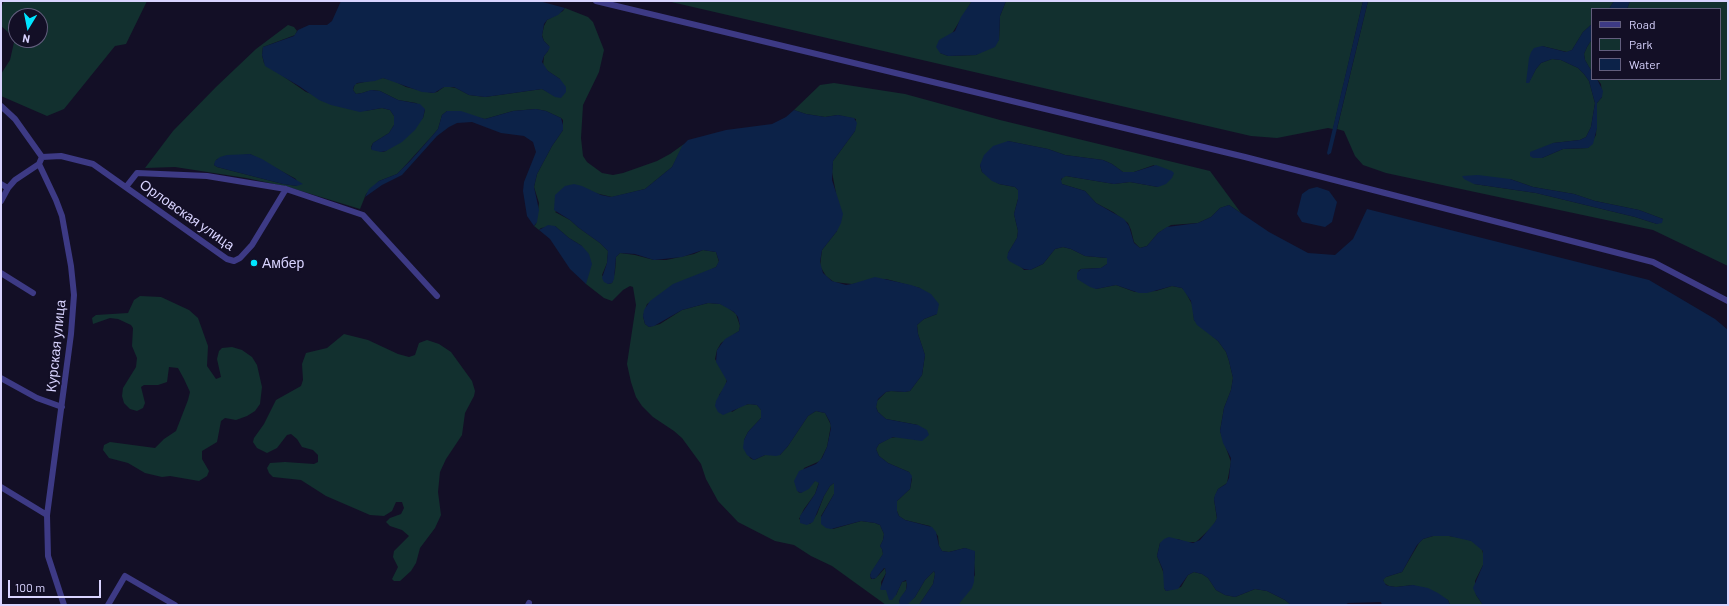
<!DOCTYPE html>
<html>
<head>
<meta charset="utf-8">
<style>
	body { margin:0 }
	#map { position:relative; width:1729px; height:606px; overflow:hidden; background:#130f26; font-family:Barlow,sans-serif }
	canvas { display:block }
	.frame { position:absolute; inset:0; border:2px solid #d9d4ff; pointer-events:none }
	.legend { position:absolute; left:1591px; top:8px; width:130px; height:72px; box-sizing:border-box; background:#130f26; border:1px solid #625e7d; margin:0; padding:5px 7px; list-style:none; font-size:12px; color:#d9d4ff }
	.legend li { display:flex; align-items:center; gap:8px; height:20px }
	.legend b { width:20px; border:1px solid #625e7d }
	.north { position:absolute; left:8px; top:8px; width:40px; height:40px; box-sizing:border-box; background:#130f26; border:1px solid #625e7d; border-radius:50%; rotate:190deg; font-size:11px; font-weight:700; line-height:16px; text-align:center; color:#d9d4ff }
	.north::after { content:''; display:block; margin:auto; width:14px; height:18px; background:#00e5ff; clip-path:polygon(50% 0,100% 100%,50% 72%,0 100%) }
	.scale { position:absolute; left:8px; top:580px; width:93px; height:18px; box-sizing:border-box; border:2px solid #d9d4ff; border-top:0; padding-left:5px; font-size:12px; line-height:14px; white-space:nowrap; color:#d9d4ff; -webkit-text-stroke:3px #130f26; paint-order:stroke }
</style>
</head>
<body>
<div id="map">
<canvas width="1729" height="606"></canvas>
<div class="frame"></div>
<ul class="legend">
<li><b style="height:5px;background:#3d3a85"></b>Road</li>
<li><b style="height:11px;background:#12302f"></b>Park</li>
<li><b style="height:11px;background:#0c2248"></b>Water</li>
</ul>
<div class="north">N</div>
<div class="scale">100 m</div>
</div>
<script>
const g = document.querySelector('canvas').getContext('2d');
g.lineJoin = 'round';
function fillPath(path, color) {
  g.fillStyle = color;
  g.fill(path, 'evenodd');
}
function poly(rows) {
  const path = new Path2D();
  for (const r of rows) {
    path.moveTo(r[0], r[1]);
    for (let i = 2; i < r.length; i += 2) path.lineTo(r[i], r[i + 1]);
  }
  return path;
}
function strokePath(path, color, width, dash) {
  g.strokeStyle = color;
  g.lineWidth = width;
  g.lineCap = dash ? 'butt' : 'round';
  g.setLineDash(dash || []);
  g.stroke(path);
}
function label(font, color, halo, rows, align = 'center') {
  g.font = font + ' Barlow,sans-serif';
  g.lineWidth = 3.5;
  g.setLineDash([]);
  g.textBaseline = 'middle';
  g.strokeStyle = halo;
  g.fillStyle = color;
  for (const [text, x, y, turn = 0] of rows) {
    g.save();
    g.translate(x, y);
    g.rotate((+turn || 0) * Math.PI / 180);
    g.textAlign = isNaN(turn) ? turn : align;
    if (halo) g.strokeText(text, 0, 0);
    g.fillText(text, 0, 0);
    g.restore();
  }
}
fillPath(poly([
	[4,1,147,1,126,44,115,46,64,109,47,116,1,96,1,74,10,60,15,38,1,26,1,8],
	[16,16,40,16,40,40,16,40],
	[667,1,972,1,940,53,948,56,976,55,999,40,1000,16,1006,1,1363,1,1333,129,1328,128,1277,138,1251,136],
	[1368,1,1614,1,1609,9,1592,9,1592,24,1583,32,1572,50,1567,52,1542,46,1529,82,1536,69,1541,63,1552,59,1561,60,1578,68,1584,74,1589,81,1595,103,1591,127,1586,137,1580,140,1553,143,1542,158,1563,149,1588,148,1596,135,1597,103,1602,97,1601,84,1597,79,1720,79,1720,9,1627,9,1630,1,1728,1,1728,266,1653,230,1386,173,1363,165,1355,156,1344,131,1337,129],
	[1510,179,1533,187,1574,194,1595,201,1639,210,1663,219,1657,224,1635,217,1536,193,1474,184],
	[565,8,588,17,593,22,604,50,599,72,583,105,581,138,583,156,587,162,602,173,613,175,623,173,657,161,670,154,684,144,672,167,645,189,612,197,595,193,555,212,570,220,579,228,600,243,608,251,607,263,602,275,608,284,612,283,615,272,616,257,620,253,635,255,654,260,666,260,694,254,703,250,716,252,719,262,716,267,647,304,643,316,645,324,649,327,660,324,682,310,708,303,720,304,726,306,736,314,740,326,739,331,721,343,717,350,715,359,727,379,725,387,719,395,732,412,743,405,750,404,757,405,762,411,761,418,748,432,744,440,750,458,754,460,765,455,780,455,788,446,808,416,816,411,825,413,831,425,827,447,820,461,804,468,798,492,801,493,816,480,819,483,818,485,815,494,804,509,799,519,810,524,817,514,824,496,830,486,834,483,834,494,821,516,833,529,861,521,875,523,880,525,884,534,883,540,880,546,882,549,883,554,870,575,871,579,874,579,879,575,885,568,886,573,881,582,882,590,885,589,896,595,902,582,907,581,906,590,899,601,901,605,886,605,832,566,811,556,794,545,775,541,738,522,718,501,706,479,701,464,682,438,674,431,653,417,642,406,636,397,631,382,627,364,636,305,633,287,630,286,623,290,612,301,604,298,586,284,582,246,569,238,555,226,541,228,539,230,534,226,536,224,539,203,534,187,537,174,552,146,563,130,563,120,561,118,546,111,536,109,513,111,485,119,447,111,442,115,438,129,433,135,402,169,397,174,379,181,366,194,360,209,288,187,246,178,175,167,145,168,173,131,216,87,256,49,288,25,294,27,297,31,295,35,263,47,262,55,264,63,306,92,365,111,382,108,390,110,394,116,394,125,389,133,373,143,371,147,371,149,383,152,386,151,423,118,425,110,416,103,398,100,380,91,372,90,362,93,356,94,353,90,355,84,383,78,392,80,406,87,432,93,437,92,444,87,450,87,456,88,469,95,485,97,542,89,555,96,560,79,548,71,543,66,544,56,548,51,549,46,544,41,542,35,544,26,547,20,563,11],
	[250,154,296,179,297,186,283,184,217,167,214,165,217,159],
	[1592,39,1592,72,1585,60,1584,54,1587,47],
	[834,83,905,94,1000,120,1210,171,1241,213,1229,205,1220,208,1211,217,1198,223,1171,225,1158,233,1147,246,1140,248,1134,242,1131,230,1128,223,1113,212,1096,203,1085,191,1062,184,1060,182,1063,177,1066,176,1114,184,1130,182,1158,187,1154,165,1134,172,1123,172,1112,164,1103,160,1065,155,1048,149,1008,141,980,165,982,172,999,184,1015,187,1018,190,1018,199,1014,214,1018,231,1017,238,1008,253,1024,270,1030,270,1043,264,1055,249,1063,247,1071,249,1085,256,1107,258,1107,264,1101,268,1081,269,1078,271,1096,289,1116,285,1135,292,1156,291,1172,286,1182,288,1185,291,1193,306,1194,320,1218,341,1226,352,1229,361,1233,378,1231,390,1224,408,1220,431,1231,462,1227,483,1218,489,1214,499,1217,519,1212,527,1196,542,1185,542,1178,539,1160,543,1157,556,1164,574,1164,588,1166,591,1181,587,1188,575,1194,572,1202,574,1208,578,1216,590,1225,595,1235,597,1255,589,1267,591,1285,600,1291,605,958,605,975,575,974,562,975,552,965,548,949,552,942,551,939,546,938,536,930,526,905,520,899,516,897,511,897,501,910,489,912,479,909,472,888,463,879,456,876,449,879,444,890,438,896,437,918,425,886,419,878,412,876,407,877,401,886,392,891,391,905,392,910,391,922,375,925,355,918,334,917,325,924,319,937,314,920,288,886,279,852,284,834,282,826,276,820,266,822,250,837,231,836,193,832,172,833,161,855,131,856,119,838,115,825,117,806,114,794,110,820,85],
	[140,296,161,297,189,310,198,318,208,346,207,366,216,379,221,377,217,359,219,351,222,348,232,347,242,350,252,357,257,365,262,387,260,404,255,411,247,416,236,420,225,418,221,421,217,442,202,451,202,459,209,471,207,476,199,481,170,476,162,477,145,473,128,463,109,458,103,450,104,445,110,442,155,448,164,439,176,431,188,400,190,392,184,379,178,368,169,367,167,382,158,385,144,385,141,387,145,403,143,408,137,411,130,409,124,403,122,396,123,388,136,367,137,358,132,346,133,328,131,325,118,319,110,318,93,324,92,318,96,315,128,313,134,300],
	[344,334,368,340,398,354,409,357,415,355,419,343,427,340,439,344,451,352,472,381,475,391,474,396,465,413,462,435,446,459,440,472,438,492,441,515,435,528,420,548,416,563,411,571,400,581,394,581,392,579,398,567,393,557,394,551,409,536,402,530,390,526,386,522,390,518,401,514,404,508,402,502,396,502,392,511,384,516,370,515,326,496,301,480,273,477,269,473,267,468,270,463,285,462,314,464,318,462,318,455,313,450,302,447,297,439,291,434,287,435,277,448,267,453,257,448,253,442,254,438,264,424,276,400,301,386,303,380,302,364,306,353,327,348],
	[1433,536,1449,536,1462,538,1472,541,1482,549,1484,558,1483,565,1475,581,1476,595,1483,605,1450,605,1448,600,1413,585,1396,587,1389,586,1384,583,1383,579,1386,577,1402,572,1419,543,1423,539],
	[934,571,935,574,933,584,919,605,905,605,915,597,925,580]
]), '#12302f');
fillPath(poly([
	[341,1,539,1,565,8,558,15,547,20,544,24,542,36,544,41,550,47,548,51,544,56,542,62,548,71,560,79,566,87,566,92,561,98,555,97,542,89,485,97,469,95,454,87,444,87,434,93,422,92,383,78,375,81,357,83,354,86,353,90,356,94,362,93,371,90,380,91,398,100,420,104,425,109,423,118,415,130,402,142,386,151,381,152,372,150,371,148,373,143,389,133,394,125,394,116,390,110,382,108,360,112,331,105,319,100,299,86,265,66,262,55,263,47,294,36,298,30,309,25,327,25,332,21],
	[972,1,1006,1,1000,16,999,40,995,47,976,55,948,56,940,53,936,47,939,40,955,31,961,17],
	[1363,1,1368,1,1331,153,1328,155,1327,153],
	[1614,1,1630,1,1627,9,1609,9],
	[1592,24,1592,39,1587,47,1584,54,1585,60,1592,72,1592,79,1597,79,1603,91,1602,97,1597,103,1597,128,1593,144,1588,148,1563,149,1542,158,1533,158,1530,156,1530,152,1553,143,1580,140,1586,137,1591,127,1595,103,1589,81,1584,74,1578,68,1561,60,1552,59,1541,63,1536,69,1529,83,1526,83,1529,58,1531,52,1534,48,1542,46,1566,52,1572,50,1583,32],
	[536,109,546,111,561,118,563,125,563,130,552,146,537,174,534,187,539,210,537,222,534,226,527,216,523,191,524,182,536,152,533,142,524,136,501,133,472,122,457,123,449,127,437,136,402,175,382,185,365,197,369,189,379,181,397,174,411,160,433,135,438,129,442,115,447,111,461,111,485,119,513,111],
	[794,110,806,114,825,117,838,115,854,118,857,123,855,131,833,161,832,180,843,214,841,223,837,231,822,250,820,262,823,273,832,281,846,285,852,284,875,277,911,285,920,288,931,294,939,304,937,314,924,319,917,325,918,334,925,355,922,375,910,391,905,392,891,391,886,392,878,399,876,407,878,412,886,419,918,425,927,430,929,435,922,441,893,437,879,444,876,449,879,456,888,463,909,472,912,476,910,489,897,501,897,511,899,516,905,520,932,527,936,532,939,546,942,551,949,552,965,548,975,551,974,582,972,588,958,605,919,605,933,584,935,574,934,571,925,580,915,597,908,604,901,605,899,603,900,598,906,590,907,584,906,580,902,582,896,595,892,600,889,600,886,590,881,590,880,589,886,573,885,568,884,568,876,578,872,579,870,576,871,572,883,554,882,549,880,546,883,540,884,534,880,525,875,523,861,521,831,529,826,528,821,524,821,517,834,494,834,483,830,486,824,496,813,522,807,525,800,523,800,516,815,494,819,483,815,481,809,489,801,493,797,491,794,481,799,471,816,464,822,458,827,447,831,428,830,422,825,413,816,411,808,416,788,446,780,455,776,456,765,455,754,460,747,455,743,448,744,440,748,432,761,418,761,410,757,405,748,404,723,415,718,412,715,406,716,401,727,381,716,362,717,350,725,339,739,331,740,326,738,317,734,312,720,304,708,303,682,310,654,326,649,327,645,324,643,316,644,310,650,301,673,284,716,267,719,261,716,252,703,250,682,257,654,260,635,254,620,253,616,257,614,279,612,283,608,284,604,282,602,278,607,263,608,251,600,243,579,228,570,220,554,210,555,195,565,186,574,184,582,186,601,195,611,197,645,189,672,167,682,146,688,140,726,130,772,124,786,117],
	[1008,141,1048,149,1065,155,1103,160,1112,164,1123,172,1134,172,1156,165,1172,171,1174,173,1172,178,1166,184,1158,187,1130,182,1114,184,1066,176,1061,179,1062,184,1085,191,1096,203,1124,219,1129,226,1134,243,1140,248,1147,246,1158,233,1167,227,1198,223,1211,217,1220,208,1229,205,1269,232,1308,253,1335,255,1353,239,1367,209,1649,280,1715,319,1728,330,1728,605,1483,605,1476,595,1473,588,1483,565,1483,551,1471,541,1449,536,1433,536,1423,539,1417,545,1402,572,1386,577,1383,580,1386,585,1389,586,1396,587,1413,585,1428,588,1438,593,1448,600,1450,605,1382,605,1381,602,1348,603,1345,605,1291,605,1285,600,1267,591,1255,589,1235,597,1225,595,1216,590,1208,578,1202,574,1194,572,1188,575,1178,589,1166,591,1164,588,1163,570,1157,556,1160,543,1164,539,1169,537,1193,543,1200,540,1215,522,1217,518,1214,499,1215,495,1218,489,1226,484,1229,478,1231,458,1223,443,1220,431,1224,408,1231,390,1233,378,1229,361,1226,352,1218,341,1197,325,1194,320,1191,301,1182,288,1172,286,1147,293,1139,293,1116,285,1096,289,1090,287,1077,279,1077,273,1081,269,1101,268,1107,264,1107,258,1085,256,1071,249,1063,247,1055,249,1043,264,1030,270,1024,269,1009,261,1007,258,1008,253,1017,238,1018,231,1014,214,1018,199,1018,190,1015,187,999,184,992,181,982,172,980,165,984,155,993,146],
	[250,154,262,159,303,184,297,186,283,184,217,167,214,165,215,161,220,157,227,155],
	[1478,175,1510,179,1533,187,1574,194,1595,201,1639,210,1663,219,1662,223,1657,224,1635,217,1536,193,1474,184,1464,179,1462,176],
	[1317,187,1329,191,1337,202,1332,222,1325,227,1302,222,1297,214,1302,194,1309,189],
	[548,225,555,226,569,238,582,246,589,254,592,264,586,284,570,269,550,239,539,230]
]), '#0c2248');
strokePath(poly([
	[596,1,1245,157,1653,262,1728,301],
	[1,106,15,119,42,157,39,164,56,200,62,216,71,266,74,295,71,334,47,515,48,556,64,605],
	[42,157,61,156,93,164,227,259,234,261,240,258,252,245,286,189],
	[1,184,8,188],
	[126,187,137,173,207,176,286,189,363,215,437,296],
	[1,201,8,188,15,180,39,164],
	[1,273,33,293],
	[1,378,37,398,62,407],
	[1,487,47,515],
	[108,605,125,576,175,605],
	[528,605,529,603]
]), '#3d3a85', 6);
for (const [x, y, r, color] of [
	[254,263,4,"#00e5ff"]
]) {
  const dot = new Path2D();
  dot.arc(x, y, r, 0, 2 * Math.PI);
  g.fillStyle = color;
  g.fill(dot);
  strokePath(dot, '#130f26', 1.5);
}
label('14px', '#d9d4ff', '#130f26', [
	["Орловская улица",187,215,35],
	["Курская улица",56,346,-84]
]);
label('14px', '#d9d4ff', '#130f26', [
	["Амбер",262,263]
], 'left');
</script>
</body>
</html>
